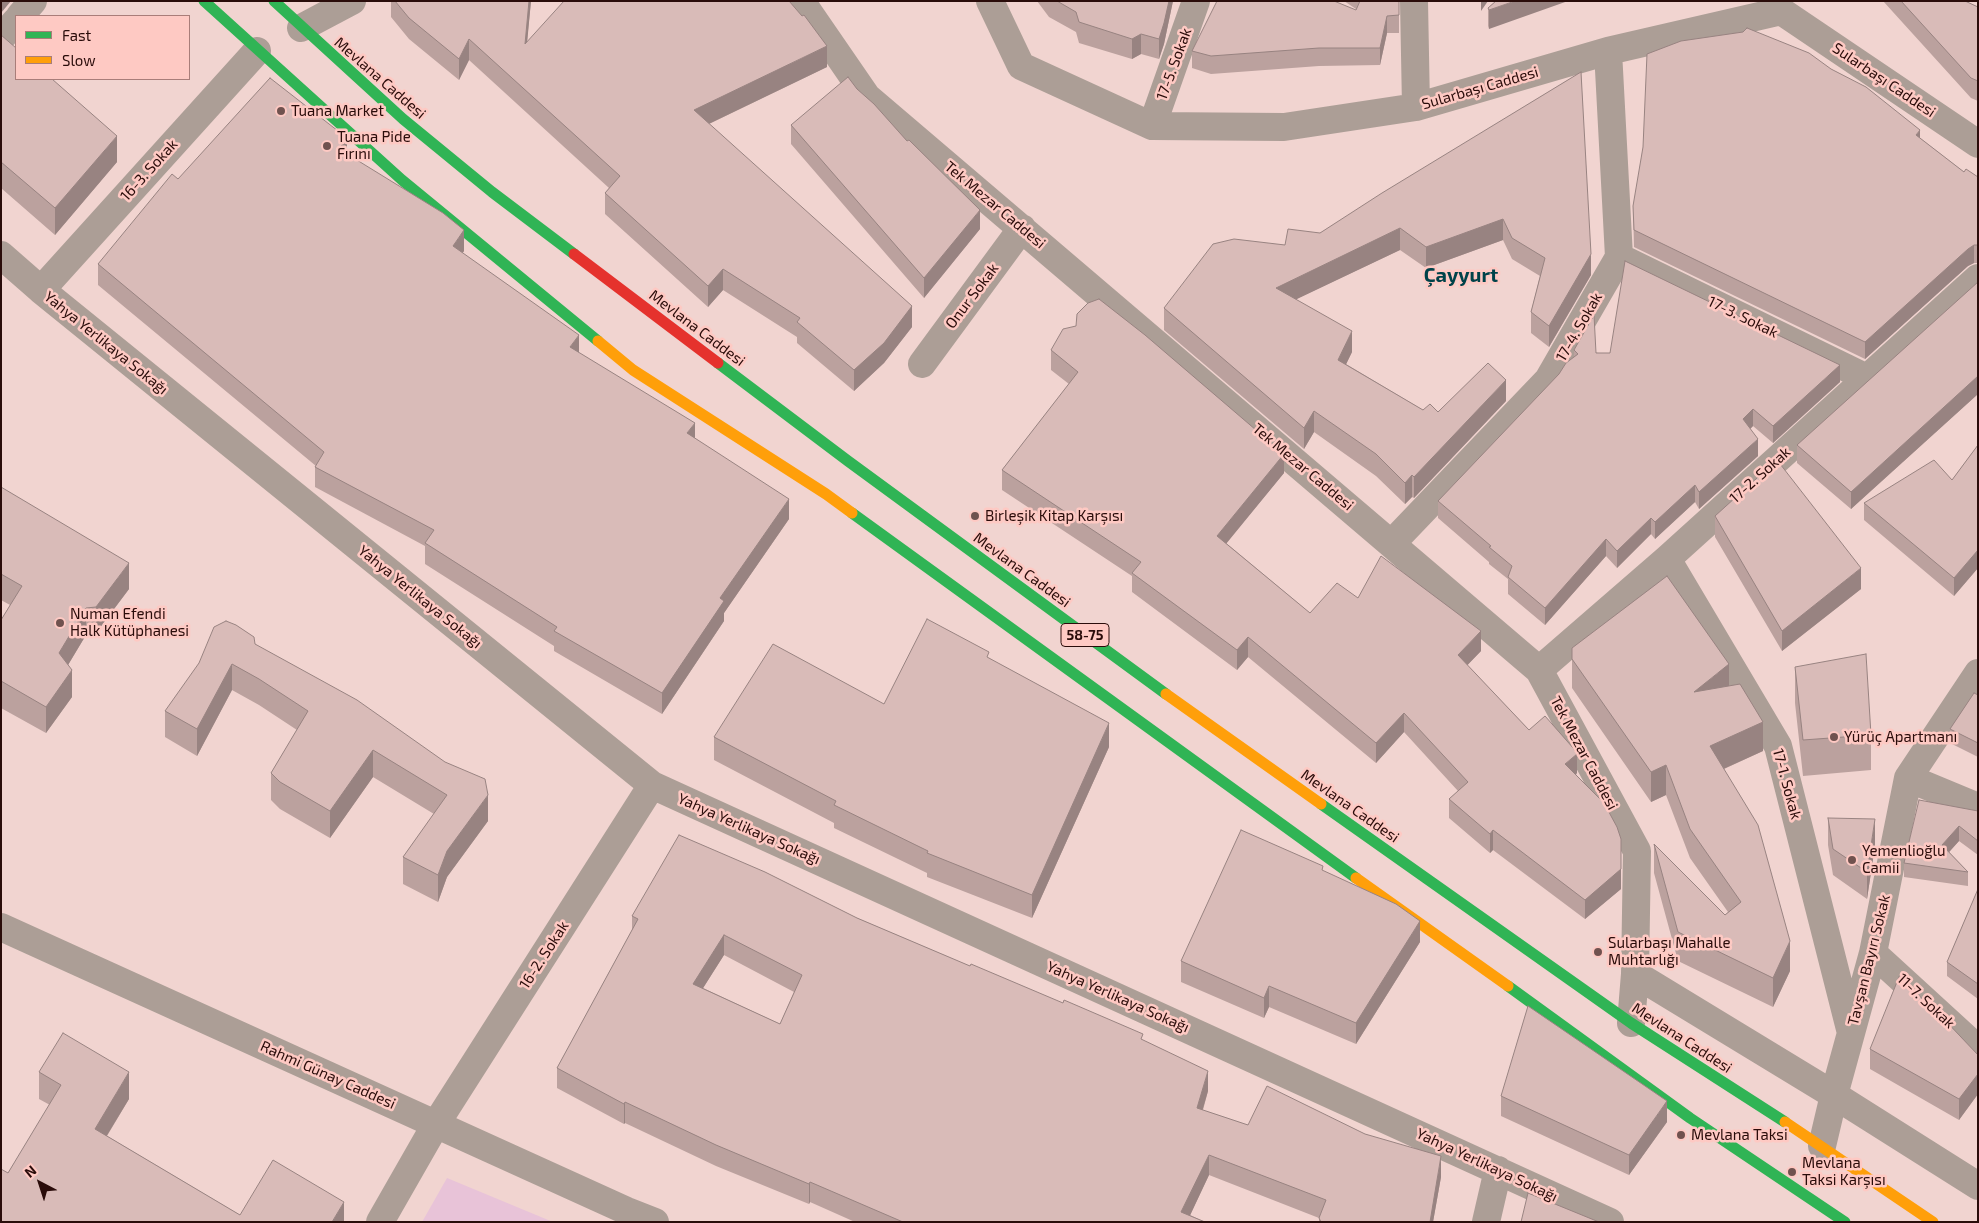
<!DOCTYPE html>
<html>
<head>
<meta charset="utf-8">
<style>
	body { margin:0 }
	#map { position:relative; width:1979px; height:1223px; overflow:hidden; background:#f1d4d0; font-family:"Exo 2",sans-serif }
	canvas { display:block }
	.frame { position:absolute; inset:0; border:2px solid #2a0c0a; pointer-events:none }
	.legend { position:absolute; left:15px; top:15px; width:175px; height:65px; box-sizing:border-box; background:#fec9c3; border:1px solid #a97d79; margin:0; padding:6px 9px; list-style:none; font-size:15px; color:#2a0c0a }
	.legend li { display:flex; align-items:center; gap:10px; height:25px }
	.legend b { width:25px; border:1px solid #a97d79 }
	.north { position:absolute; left:15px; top:1158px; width:50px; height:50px; -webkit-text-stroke:4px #fec9c3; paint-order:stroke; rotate:320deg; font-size:14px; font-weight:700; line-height:20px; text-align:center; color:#2a0c0a }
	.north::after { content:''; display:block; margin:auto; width:18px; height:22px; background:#2a0c0a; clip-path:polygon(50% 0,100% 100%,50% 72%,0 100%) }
</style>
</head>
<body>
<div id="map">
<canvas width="1979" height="1223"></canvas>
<div class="frame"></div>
<ul class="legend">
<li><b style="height:6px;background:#30b455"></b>Fast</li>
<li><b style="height:6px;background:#ff9f0a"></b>Slow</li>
</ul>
<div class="north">N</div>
</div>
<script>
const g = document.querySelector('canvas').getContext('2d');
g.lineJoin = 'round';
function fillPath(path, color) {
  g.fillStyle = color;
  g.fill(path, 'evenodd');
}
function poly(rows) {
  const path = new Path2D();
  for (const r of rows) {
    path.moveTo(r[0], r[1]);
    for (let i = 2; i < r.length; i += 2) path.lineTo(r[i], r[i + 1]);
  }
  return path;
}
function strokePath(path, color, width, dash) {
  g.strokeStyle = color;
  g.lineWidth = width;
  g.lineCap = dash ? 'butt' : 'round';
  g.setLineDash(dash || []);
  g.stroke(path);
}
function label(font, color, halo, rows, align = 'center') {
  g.font = font + ' "Exo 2",sans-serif';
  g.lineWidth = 5;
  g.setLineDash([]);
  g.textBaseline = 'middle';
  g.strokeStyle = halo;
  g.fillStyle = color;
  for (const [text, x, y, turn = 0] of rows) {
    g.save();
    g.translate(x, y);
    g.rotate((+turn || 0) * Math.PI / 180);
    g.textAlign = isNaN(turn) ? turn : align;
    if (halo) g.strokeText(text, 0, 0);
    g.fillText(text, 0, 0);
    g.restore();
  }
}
fillPath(poly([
	[447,1178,553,1222,422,1222]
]), '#e8c3d8');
strokePath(poly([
	[801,1,867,97,1539,670,1637,851,1635,974,1631,1023],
	[990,1,1021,66,1152,126,1284,127,1416,107,1608,51,1781,11,1978,144],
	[1414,1,1416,107],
	[20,16,33,1],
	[301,28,352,1],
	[1,38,16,21],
	[1152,126,1196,1],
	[1,255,41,290,652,785,1610,1222],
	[1619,257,1867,378],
	[41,290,257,51],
	[922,364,1022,228],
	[1392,543,1548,380,1619,257,1608,51],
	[1667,559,1778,746,1851,1033],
	[1539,670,1667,559,1978,278],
	[1908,778,1978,807],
	[1,927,627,1211,655,1222],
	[1873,953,1978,1049],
	[1635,974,1834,1095,1978,1186],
	[1822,1146,1834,1095,1873,953,1908,778,1978,673],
	[380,1222,436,1124,652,785],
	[1486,1222,1498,1170]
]), '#ac9e96', 28);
strokePath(poly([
	[204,1,402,180,598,341],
	[274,1,403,119,492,192,574,254],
	[718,363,848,461,1166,694],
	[852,513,1356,878],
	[1321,804,1631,1023,1785,1122],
	[1508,986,1690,1118,1845,1222]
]), '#30b455', 11);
strokePath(poly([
	[598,341,633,370,826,494,852,513],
	[1166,694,1321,804],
	[1356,878,1508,986],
	[1785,1122,1933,1222]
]), '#ff9f0a', 11);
strokePath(poly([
	[574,254,718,363]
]), '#e5322d', 11);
fillPath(poly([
	[391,1,531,1,527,41,827,67,709,124,912,327,884,363,854,391,797,343,797,337,723,290,708,307,605,214,605,193,609,188,469,60,459,80,409,39,391,17],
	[1037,1,1173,1,1164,44,1159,59,1141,54,1132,59,1079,43,1076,32,1049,17],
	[1344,1,1399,1,1399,33,1387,33,1380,65,1319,66,1211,74,1192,68,1192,51,1356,10,1356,9],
	[1496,1,1489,29,1488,26,1488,8],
	[1883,1,1965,1,1978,7,1978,101,1971,98],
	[1,35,117,162,55,235,1,188],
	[1581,72,1591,275,1549,347,1531,333,1531,312,1540,276,1512,259,1503,240,1426,268,1400,250,1296,299,1352,352,1346,364,1423,410,1438,412,1506,401,1414,498,1412,497,1405,504,1376,476,1314,432,1304,449,1164,330,1164,308,1285,245,1320,233],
	[857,89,907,141,980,229,924,298,791,144,791,125],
	[1920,138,1964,172,1978,177,1978,263,1974,263,1968,266,1865,359,1634,247,1633,206],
	[347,154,464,251,462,253,579,353,695,438,789,519,724,613,724,621,662,714,554,651,554,646,425,564,425,546,315,487,315,467,316,466,98,285,98,264,178,179],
	[1978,282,1978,394,1851,509,1797,463,1797,445],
	[1051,350,1284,473,1226,543,1310,613,1358,598,1481,651,1467,665,1529,730,1577,773,1576,775,1621,889,1585,919,1493,850,1490,853,1449,818,1449,799,1458,791,1404,732,1376,763,1248,657,1237,670,1132,592,1132,576,1002,490,1002,470,1069,384,1051,370],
	[1574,350,1840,382,1773,443,1753,426,1750,429,1758,456,1699,509,1695,502,1655,539,1651,534,1617,568,1606,556,1545,625,1508,594,1508,579,1489,564,1489,562,1438,518,1438,501,1559,374,1574,357],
	[1978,445,1978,568,1954,596,1864,520,1864,503,1952,480],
	[1,487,129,589,96,633,86,635,68,665,72,697,46,733,1,708,1,620,10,605,1,600],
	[1715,516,1861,589,1782,651,1715,537],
	[255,644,488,821,447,877,438,902,403,884,403,857,434,814,373,777,330,838,280,809,271,800,271,773,297,730,259,705,232,690,197,756,165,737,165,711],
	[1572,648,1729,686,1763,751,1724,769,1790,971,1773,1007,1678,961,1654,873,1654,844,1725,915,1728,912,1690,858,1666,795,1651,802,1572,688],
	[989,658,1109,747,1032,918,927,877,927,873,834,828,834,823,714,760,714,737,884,704],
	[1795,667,1871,735,1871,770,1803,776,1795,703],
	[1978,695,1978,757,1950,743,1950,729],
	[1978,811,1978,855,1959,841,1949,852,1968,872,1968,886,1904,877,1904,863],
	[1828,818,1875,846,1867,899,1833,875,1828,845],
	[1323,871,1420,942,1356,1044,1269,1007,1264,1018,1181,982,1181,961],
	[1978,889,1978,999,1947,976,1947,962],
	[632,916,857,918,1143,1040,1208,1091,1203,1110,1248,1125,1441,1177,1433,1222,1319,1222,1319,1218,1209,1175,1190,1215,1205,1222,855,1222,810,1202,809,1204,716,1166,625,1123,624,1124,557,1088,557,1068,632,930],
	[724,955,794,992,780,1024,703,988],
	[1870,1049,1978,1055,1978,1094,1959,1120,1870,1069],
	[39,1072,129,1099,107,1136,240,1215,344,1222,1,1222,8,1173,50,1105,39,1099],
	[1501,1096,1667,1122,1629,1175,1501,1116]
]), '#bba19e');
fillPath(poly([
	[1,1,11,1,1,13],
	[529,1,531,1,525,65,525,44],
	[1169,1,1173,1,1164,44,1159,59,1159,39],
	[1481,1,1488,1,1481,11],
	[1515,1,1568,1,1489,29,1489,10],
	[1387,16,1387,33,1380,65,1380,48],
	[1141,34,1141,54,1132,59,1132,39],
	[469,39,469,60,459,80,459,59],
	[827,46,827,67,694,131,694,110],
	[1920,130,1920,148,1916,135],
	[117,136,117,162,55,235,55,208],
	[347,138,347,159,339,149],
	[980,210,980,229,924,298,924,278],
	[1503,219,1503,240,1426,268,1426,247],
	[1400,228,1400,250,1276,309,1276,288],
	[464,230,464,251,453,267,453,246],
	[1974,245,1974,263,1968,266,1865,359,1865,342,1968,249],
	[1591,254,1591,275,1549,347,1549,326],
	[723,269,723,290,708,307,708,286],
	[912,306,912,327,884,363,854,391,854,370],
	[1352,331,1352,352,1338,381,1338,360],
	[579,335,579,356,570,347],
	[1840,365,1840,382,1773,443,1773,426],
	[1978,376,1978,394,1851,509,1851,492],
	[1506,380,1506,401,1414,498,1414,477],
	[1753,409,1753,426,1743,436,1743,419],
	[1314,411,1314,432,1304,449,1304,428],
	[695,423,695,443,687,433],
	[1758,439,1758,456,1699,509,1699,492],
	[1284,454,1284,473,1217,555,1217,536],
	[1412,475,1412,497,1405,504,1405,483],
	[1695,485,1695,502,1655,539,1655,522],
	[789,499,789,519,724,613,724,621,662,714,662,693,720,598],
	[1651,518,1651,534,1617,568,1617,551],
	[1606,539,1606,556,1545,625,1545,608],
	[1978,550,1978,568,1954,596,1954,578],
	[129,563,129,589,96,633,96,607],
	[1861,568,1861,589,1782,651,1782,631],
	[86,608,86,635,59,680,59,653],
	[1481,631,1481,651,1458,675,1458,655],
	[1248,637,1248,657,1237,670,1237,650],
	[232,664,232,690,197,756,197,729],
	[1729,664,1729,694,1694,692],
	[72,670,72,697,46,733,46,707],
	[1404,713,1404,732,1376,763,1376,743],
	[1763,722,1763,751,1710,775,1710,746],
	[1109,723,1109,747,1032,918,1032,895],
	[373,750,373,777,330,838,330,811],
	[1577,754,1577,773,1565,784,1565,764],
	[1666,765,1666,795,1651,802,1651,772],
	[488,795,488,821,447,877,438,902,438,875,447,851],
	[1875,819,1875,846,1867,899,1867,872],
	[1959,826,1959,841,1942,860,1942,845],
	[1493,830,1493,850,1490,853,1490,834],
	[1621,839,1621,889,1585,919,1585,900],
	[1420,921,1420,942,1356,1044,1356,1023],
	[724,935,724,955,693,1004,693,984],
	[1790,941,1790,971,1773,1007,1773,978],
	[1269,986,1269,1007,1264,1018,1264,998],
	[1208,1071,1208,1091,1197,1129,1197,1108],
	[129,1072,129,1099,95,1155,95,1129],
	[1978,1074,1978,1094,1959,1120,1959,1099],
	[1667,1101,1667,1122,1629,1175,1629,1155],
	[625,1102,625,1123,624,1124,624,1104],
	[1209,1155,1209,1175,1187,1222,1181,1212],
	[1441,1156,1441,1177,1433,1222,1430,1222],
	[810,1182,810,1202,809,1204,809,1184],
	[344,1202,344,1222,332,1222]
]), '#988381');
const building = poly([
	[395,1,529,1,525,44,564,1,789,1,802,16,804,15,827,46,694,110,912,306,884,343,854,370,797,322,800,318,723,269,708,286,605,193,620,176,469,39,459,59,409,18,395,1],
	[1057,1,1169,1,1164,23,1159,39,1141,34,1132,39,1079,22,1076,12,1057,1],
	[1217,1,1334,1,1356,10,1360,1,1399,1,1399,15,1387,16,1380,48,1319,48,1211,56,1192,51,1217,1],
	[1496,1,1515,1,1489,10,1488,8,1496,1],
	[1901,1,1965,1,1978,7,1978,81,1971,78,1901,1],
	[1747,28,1809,53,1831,69,1866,87,1920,130,1916,135,1964,172,1966,169,1978,177,1978,245,1974,245,1968,249,1865,342,1634,230,1633,206,1643,147,1647,54,1681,41,1743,32,1747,28],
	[1,35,16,48,16,79,52,79,117,136,55,208,1,162,1,35],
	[1581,72,1591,254,1549,326,1531,312,1545,258,1512,238,1503,219,1426,247,1400,228,1276,288,1352,331,1338,360,1423,410,1430,404,1438,412,1488,363,1506,380,1414,477,1412,475,1405,483,1376,454,1314,411,1304,428,1164,308,1213,244,1234,239,1285,245,1288,229,1320,233,1382,193,1581,72],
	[848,77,857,89,874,104,907,141,909,140,980,210,924,278,791,125,848,77],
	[270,78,347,138,339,149,443,213,464,230,453,246,579,335,570,347,695,423,687,433,789,499,720,598,724,601,662,693,554,631,557,627,425,543,434,530,315,467,324,452,98,264,172,174,178,179,270,78],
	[1625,261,1840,365,1773,426,1753,409,1743,419,1758,439,1699,492,1695,485,1655,522,1651,518,1617,551,1606,539,1545,608,1508,577,1512,566,1489,547,1491,546,1438,501,1559,374,1566,363,1578,354,1574,350,1594,315,1596,353,1610,353,1625,261],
	[1978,282,1978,376,1851,492,1797,445,1978,282],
	[1099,299,1145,335,1284,454,1217,536,1310,613,1337,583,1358,598,1381,556,1481,631,1458,655,1529,730,1545,716,1574,749,1577,754,1565,764,1604,803,1617,827,1621,839,1621,869,1585,900,1493,830,1490,834,1449,799,1468,782,1404,713,1376,743,1248,637,1237,650,1132,573,1141,562,1002,470,1078,372,1051,350,1063,329,1076,326,1077,314,1088,303,1099,299],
	[1978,445,1978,550,1954,578,1864,503,1934,460,1952,480,1978,445],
	[1777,460,1861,568,1782,631,1715,516,1777,460],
	[1,487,129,563,96,607,86,608,59,653,72,670,46,707,1,681,1,620,22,586,1,574,1,487],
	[1667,576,1729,664,1694,692,1740,684,1763,722,1710,746,1758,825,1790,941,1773,978,1678,932,1654,844,1725,915,1741,902,1690,829,1666,765,1651,772,1572,659,1572,648,1667,576],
	[927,619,989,652,987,657,1109,723,1032,895,927,853,928,851,834,805,836,801,714,737,773,644,884,704,927,619],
	[226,621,236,625,254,637,255,644,357,700,445,762,485,779,488,795,447,851,438,875,403,857,447,795,373,750,330,811,280,782,271,773,308,711,259,679,232,664,197,729,165,711,199,663,214,627,226,621],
	[1866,654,1871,735,1803,740,1795,667,1866,654],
	[1974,693,1978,695,1978,743,1950,729,1974,693],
	[1919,800,1978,811,1978,841,1959,826,1942,845,1968,872,1904,863,1919,800],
	[1828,818,1875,819,1867,872,1833,849,1828,818],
	[1241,830,1323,866,1322,870,1396,904,1420,921,1356,1023,1269,986,1264,998,1181,961,1241,830],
	[679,835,765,872,857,918,970,966,971,964,1063,1003,1064,1000,1143,1034,1141,1039,1208,1071,1197,1108,1248,1125,1267,1086,1365,1134,1441,1156,1430,1222,1321,1222,1319,1218,1326,1200,1209,1155,1181,1212,1205,1222,903,1222,810,1182,809,1184,716,1145,625,1102,624,1104,557,1068,638,919,632,916,679,835],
	[724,935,802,975,780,1024,693,984,724,935],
	[1978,889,1978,984,1947,962,1978,889],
	[1899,977,1942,1017,1978,1055,1978,1074,1959,1099,1870,1049,1899,977],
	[1528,1006,1667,1101,1629,1155,1501,1096,1528,1006],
	[63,1033,129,1072,95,1129,240,1215,273,1160,344,1202,332,1222,1,1222,1,1169,8,1173,61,1085,39,1072,63,1033],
	[1528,1193,1599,1222,1521,1222,1528,1193]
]);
fillPath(building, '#d9bbb8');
strokePath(building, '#988381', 1);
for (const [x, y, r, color] of [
	[281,111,5,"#70524f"],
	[327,146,5,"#70524f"],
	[975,516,5,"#70524f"],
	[60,623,5,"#70524f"],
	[1834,737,5,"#70524f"],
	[1852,860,5,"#70524f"],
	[1598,952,5,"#70524f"],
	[1681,1135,5,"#70524f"],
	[1792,1172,5,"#70524f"]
]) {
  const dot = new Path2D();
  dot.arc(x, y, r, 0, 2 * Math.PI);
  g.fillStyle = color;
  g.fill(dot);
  strokePath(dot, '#fec9c3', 2);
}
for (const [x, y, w] of [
	[1085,635,48]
]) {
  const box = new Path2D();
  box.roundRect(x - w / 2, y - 11.5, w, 23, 4);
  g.fillStyle = '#fec9c3';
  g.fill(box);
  strokePath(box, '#2a0c0a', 1);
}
label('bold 14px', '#2a0c0a', null, [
	["58-75",1085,635]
]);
label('15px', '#2a0c0a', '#fec9c3', [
	["17-5. Sokak",1174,64,-70],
	["Mevlana Caddesi",380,78,41],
	["Sularbaşı Caddesi",1884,80,34],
	["Sularbaşı Caddesi",1480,88,-16],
	["16-3. Sokak",149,170,-48],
	["Tek Mezar Caddesi",995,205,40],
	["Onur Sokak",972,296,-53],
	["17-3. Sokak",1743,317,26],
	["17-4. Sokak",1579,327,-60],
	["Mevlana Caddesi",697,328,37],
	["Yahya Yerlikaya Sokağı",106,343,39],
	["Tek Mezar Caddesi",1303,467,40],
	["17-2. Sokak",1760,475,-42],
	["Mevlana Caddesi",1022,570,36],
	["Yahya Yerlikaya Sokağı",420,597,39],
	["Tek Mezar Caddesi",1584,753,62],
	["17-1. Sokak",1787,784,75],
	["Mevlana Caddesi",1350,806,35],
	["Yahya Yerlikaya Sokağı",749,829,24],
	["16-2. Sokak",544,955,-57],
	["Tavşan Bayırı Sokak",1869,960,-76],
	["Yahya Yerlikaya Sokağı",1118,997,24],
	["11-7. Sokak",1926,1001,43],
	["Mevlana Caddesi",1682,1038,33],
	["Rahmi Günay Caddesi",328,1075,24],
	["Yahya Yerlikaya Sokağı",1487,1165,25]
]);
label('15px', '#2a0c0a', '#fec9c3', [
	["Tuana Market",291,111],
	["Tuana Pide",337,137],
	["Fırını",337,154],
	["Birleşik Kitap Karşısı",985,516],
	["Numan Efendi",70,614],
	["Halk Kütüphanesi",70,631],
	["Yürüç Apartmanı",1844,737],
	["Yemenlioğlu",1862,851],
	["Camii",1862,868],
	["Sularbaşı Mahalle",1608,943],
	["Muhtarlığı",1608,960],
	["Mevlana Taksi",1691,1135],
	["Mevlana",1802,1163],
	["Taksi Karşısı",1802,1180]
], 'left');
label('bold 20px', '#004249', '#fec9c3', [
	["Çayyurt",1461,275]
]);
</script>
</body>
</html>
